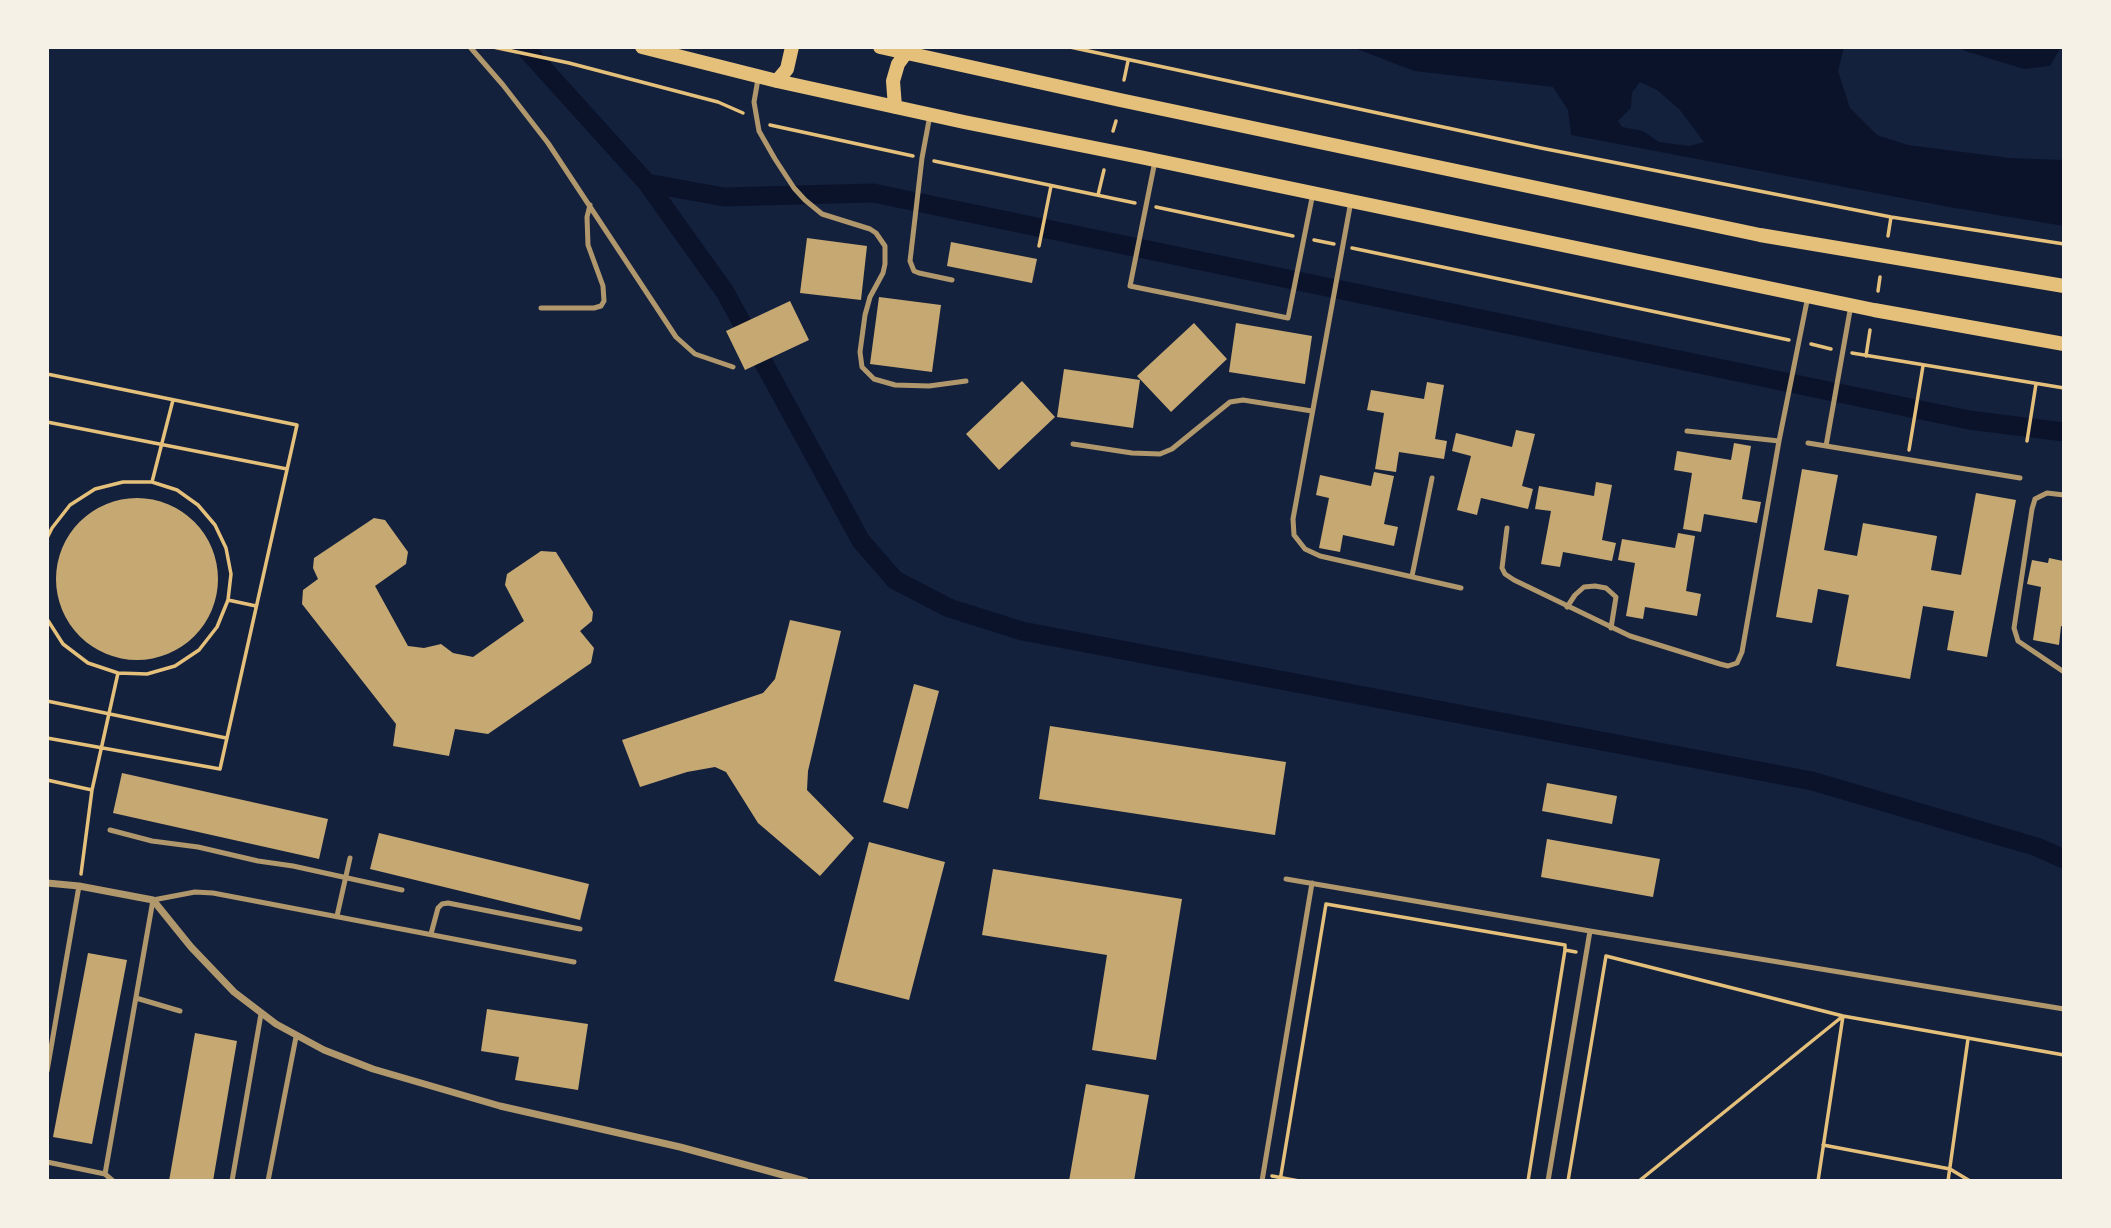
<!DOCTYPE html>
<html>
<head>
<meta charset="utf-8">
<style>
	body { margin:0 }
	#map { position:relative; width:2111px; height:1228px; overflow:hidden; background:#14213d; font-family:"Crimson Pro",serif }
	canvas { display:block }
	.frame { position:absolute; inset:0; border:49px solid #f6f1e7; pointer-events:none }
</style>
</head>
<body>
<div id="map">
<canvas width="2111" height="1228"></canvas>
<div class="frame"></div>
</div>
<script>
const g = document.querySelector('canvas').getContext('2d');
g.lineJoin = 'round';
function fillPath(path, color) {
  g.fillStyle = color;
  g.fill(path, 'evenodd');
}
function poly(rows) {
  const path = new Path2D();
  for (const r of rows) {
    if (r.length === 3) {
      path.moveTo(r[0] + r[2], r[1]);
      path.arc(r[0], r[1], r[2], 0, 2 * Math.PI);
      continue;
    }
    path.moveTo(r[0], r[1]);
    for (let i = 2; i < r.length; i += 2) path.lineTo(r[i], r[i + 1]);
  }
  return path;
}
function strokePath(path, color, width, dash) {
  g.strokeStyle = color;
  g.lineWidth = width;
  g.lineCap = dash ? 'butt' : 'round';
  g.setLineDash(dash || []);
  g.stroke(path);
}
fillPath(poly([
	[1352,47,1844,47,1838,71,1850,108,1877,135,1908,145,2010,158,2064,160,2064,226,1949,207,1571,135,1568,110,1553,87,1414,71],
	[1640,82,1657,90,1679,109,1704,142,1689,146,1659,142,1643,131,1622,127,1618,121,1631,108,1632,93],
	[1959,47,2061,47,2050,66,2024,69,1965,51]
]), '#0b132b');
strokePath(poly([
	[524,47,647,183,725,292,861,541,895,580,949,608,1022,631,1812,781,2037,847,2064,859],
	[647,183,724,197,873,193,1969,420,2064,432]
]), '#0b132b', 19);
fillPath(poly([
	[807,238,867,246,861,300,800,293],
	[951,242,1037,259,1032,283,947,266],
	[879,297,941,305,932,372,870,364],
	[790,301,809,340,745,370,726,331],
	[1194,323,1227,359,1171,412,1137,376],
	[1236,323,1312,336,1305,384,1229,372],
	[1064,369,1140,380,1133,428,1057,417],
	[1022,381,1055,417,999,470,966,434],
	[1427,382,1444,385,1435,439,1447,441,1444,459,1399,452,1396,472,1375,469,1384,413,1367,410,1371,390,1424,399],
	[1516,430,1535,434,1522,486,1533,489,1528,509,1481,498,1477,515,1457,510,1471,456,1452,451,1456,433,1512,447],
	[1734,443,1751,446,1742,499,1761,502,1757,523,1704,514,1701,532,1683,529,1692,473,1674,470,1677,451,1731,460],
	[1802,469,1838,475,1824,550,1857,556,1863,523,1937,536,1931,570,1961,575,1976,493,2016,500,1987,657,1947,650,1954,611,1923,606,1910,679,1836,666,1849,595,1818,589,1812,623,1776,617],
	[1374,472,1394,476,1384,524,1398,527,1394,546,1343,535,1340,552,1319,548,1329,498,1316,495,1320,475,1371,486],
	[1596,482,1612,485,1602,540,1616,543,1612,561,1563,552,1560,567,1541,564,1551,511,1535,509,1539,486,1594,496],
	[137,579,81],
	[374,518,385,520,408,552,406,564,375,586,408,646,424,648,441,644,453,653,473,657,524,621,505,585,507,574,541,551,556,552,593,612,592,621,580,631,594,648,591,663,488,734,455,729,449,756,393,746,396,724,302,604,303,590,318,579,313,568,314,558],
	[1678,533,1695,536,1686,591,1701,594,1697,616,1645,607,1643,619,1626,616,1635,563,1618,560,1622,539,1675,548],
	[2049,558,2063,561,2064,566,2064,627,2061,626,2059,645,2033,640,2041,587,2027,584,2032,560,2048,563],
	[790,620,841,631,808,771,807,790,854,838,820,876,758,823,726,772,715,767,687,772,640,787,622,740,763,693,775,679],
	[914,684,939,691,908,809,883,802],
	[1050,726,1286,762,1275,835,1039,799],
	[122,773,328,819,319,859,113,813],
	[1547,783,1617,796,1612,824,1542,811],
	[379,833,589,884,580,920,370,869],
	[1547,839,1660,859,1653,897,1541,877],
	[869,842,945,862,909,1000,834,981],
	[993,869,1182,899,1156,1060,1092,1050,1107,955,982,935],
	[88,953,127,960,92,1144,53,1137],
	[487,1009,588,1024,578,1090,515,1080,519,1057,481,1051],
	[195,1033,237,1041,213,1181,169,1181],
	[1086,1084,1149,1095,1134,1181,1069,1181]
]), '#c6a872');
strokePath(poly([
	[493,47,569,63,718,102,743,113],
	[1070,47,1541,148,1891,217,2064,244],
	[1124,80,1128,61],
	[770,125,913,156],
	[1113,131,1116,121],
	[934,161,1135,203],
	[1098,195,1104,170],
	[1156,207,1293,236],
	[1888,236,1891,217],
	[1314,240,1334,244],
	[1039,246,1051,186],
	[1352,248,1789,340],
	[1878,291,1880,277],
	[1811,344,1831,349],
	[1852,353,2064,388],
	[1866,356,1870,330],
	[47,374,297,425,220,769,47,738],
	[47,422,287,469],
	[2027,441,2036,384],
	[1909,450,1923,366],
	[152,482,173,400],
	[47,538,52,528,70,505,95,489,123,482,152,482,177,490,198,505,215,525,226,548,231,574,228,600,217,627,199,650,175,666,147,674,118,673,88,663,63,644,47,619],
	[228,600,256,606],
	[47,701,226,738],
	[47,780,92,790],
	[81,874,92,790,118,673],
	[1823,1145,1950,1169,1970,1181],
	[1272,1176,1299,1181],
	[1280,1181,1326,904,1565,945,1565,950],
	[1528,1181,1565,950,1576,952],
	[1568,1181,1606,956,1843,1016,2064,1055],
	[1639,1181,1843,1016,1818,1181],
	[1948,1181,1968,1039]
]), '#e5c07b', 3.5);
strokePath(poly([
	[470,47,503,85,548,143,676,337,695,354,733,367],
	[758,79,754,102,759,131,775,159,794,188,805,200,822,214,870,229,876,233,885,246,885,264,883,273,870,297,865,315,860,352,862,367,874,379,895,385,929,386,966,381],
	[930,115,922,158,910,261,914,271,919,273,952,280],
	[1155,161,1130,286,1288,318,1313,193],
	[1351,201,1293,519,1294,535,1305,549,1320,556,1461,588],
	[541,308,594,308,601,306,604,301,603,286,588,245,587,217,590,205],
	[1687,431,1779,441],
	[1808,443,2020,478],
	[1073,444,1132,453,1160,454,1172,449,1230,402,1243,400,1312,411],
	[1826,446,1851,305],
	[2064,495,2047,493,2035,499,2032,509,2014,628,2018,641,2064,672],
	[1507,528,1502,568,1505,574,1514,580,1630,636,1720,664,1728,666,1737,663,1742,652,1779,441,1808,296],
	[1412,576,1432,478],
	[1567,607,1575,595,1584,587,1595,586,1606,588,1616,597,1611,628],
	[110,830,152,841,198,847,258,861,293,866,402,890],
	[1286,879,1590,931],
	[337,916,350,858],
	[431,934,438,908,442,904,448,903,580,929],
	[136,998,180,1011],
	[47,1071,79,886],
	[47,1162,105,1174,113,1181],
	[105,1174,153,900,195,892,213,893,574,962],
	[232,1181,261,1014],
	[268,1181,296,1037],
	[1262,1181,1312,883],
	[1548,1181,1590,931,2064,1009]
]), '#b1986c', 5);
strokePath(poly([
	[47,883,79,886,153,900,191,947,234,992,276,1024,324,1050,373,1069,500,1106,680,1147,805,1181]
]), '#b1986c', 7);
strokePath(poly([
	[642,47,777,81,964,122,1140,157,1874,310,2064,344],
	[880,47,1120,100,1760,235,2064,286],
	[777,81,787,69,792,47],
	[895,107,893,81,898,64,906,53]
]), '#e5c07b', 14);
</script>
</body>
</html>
